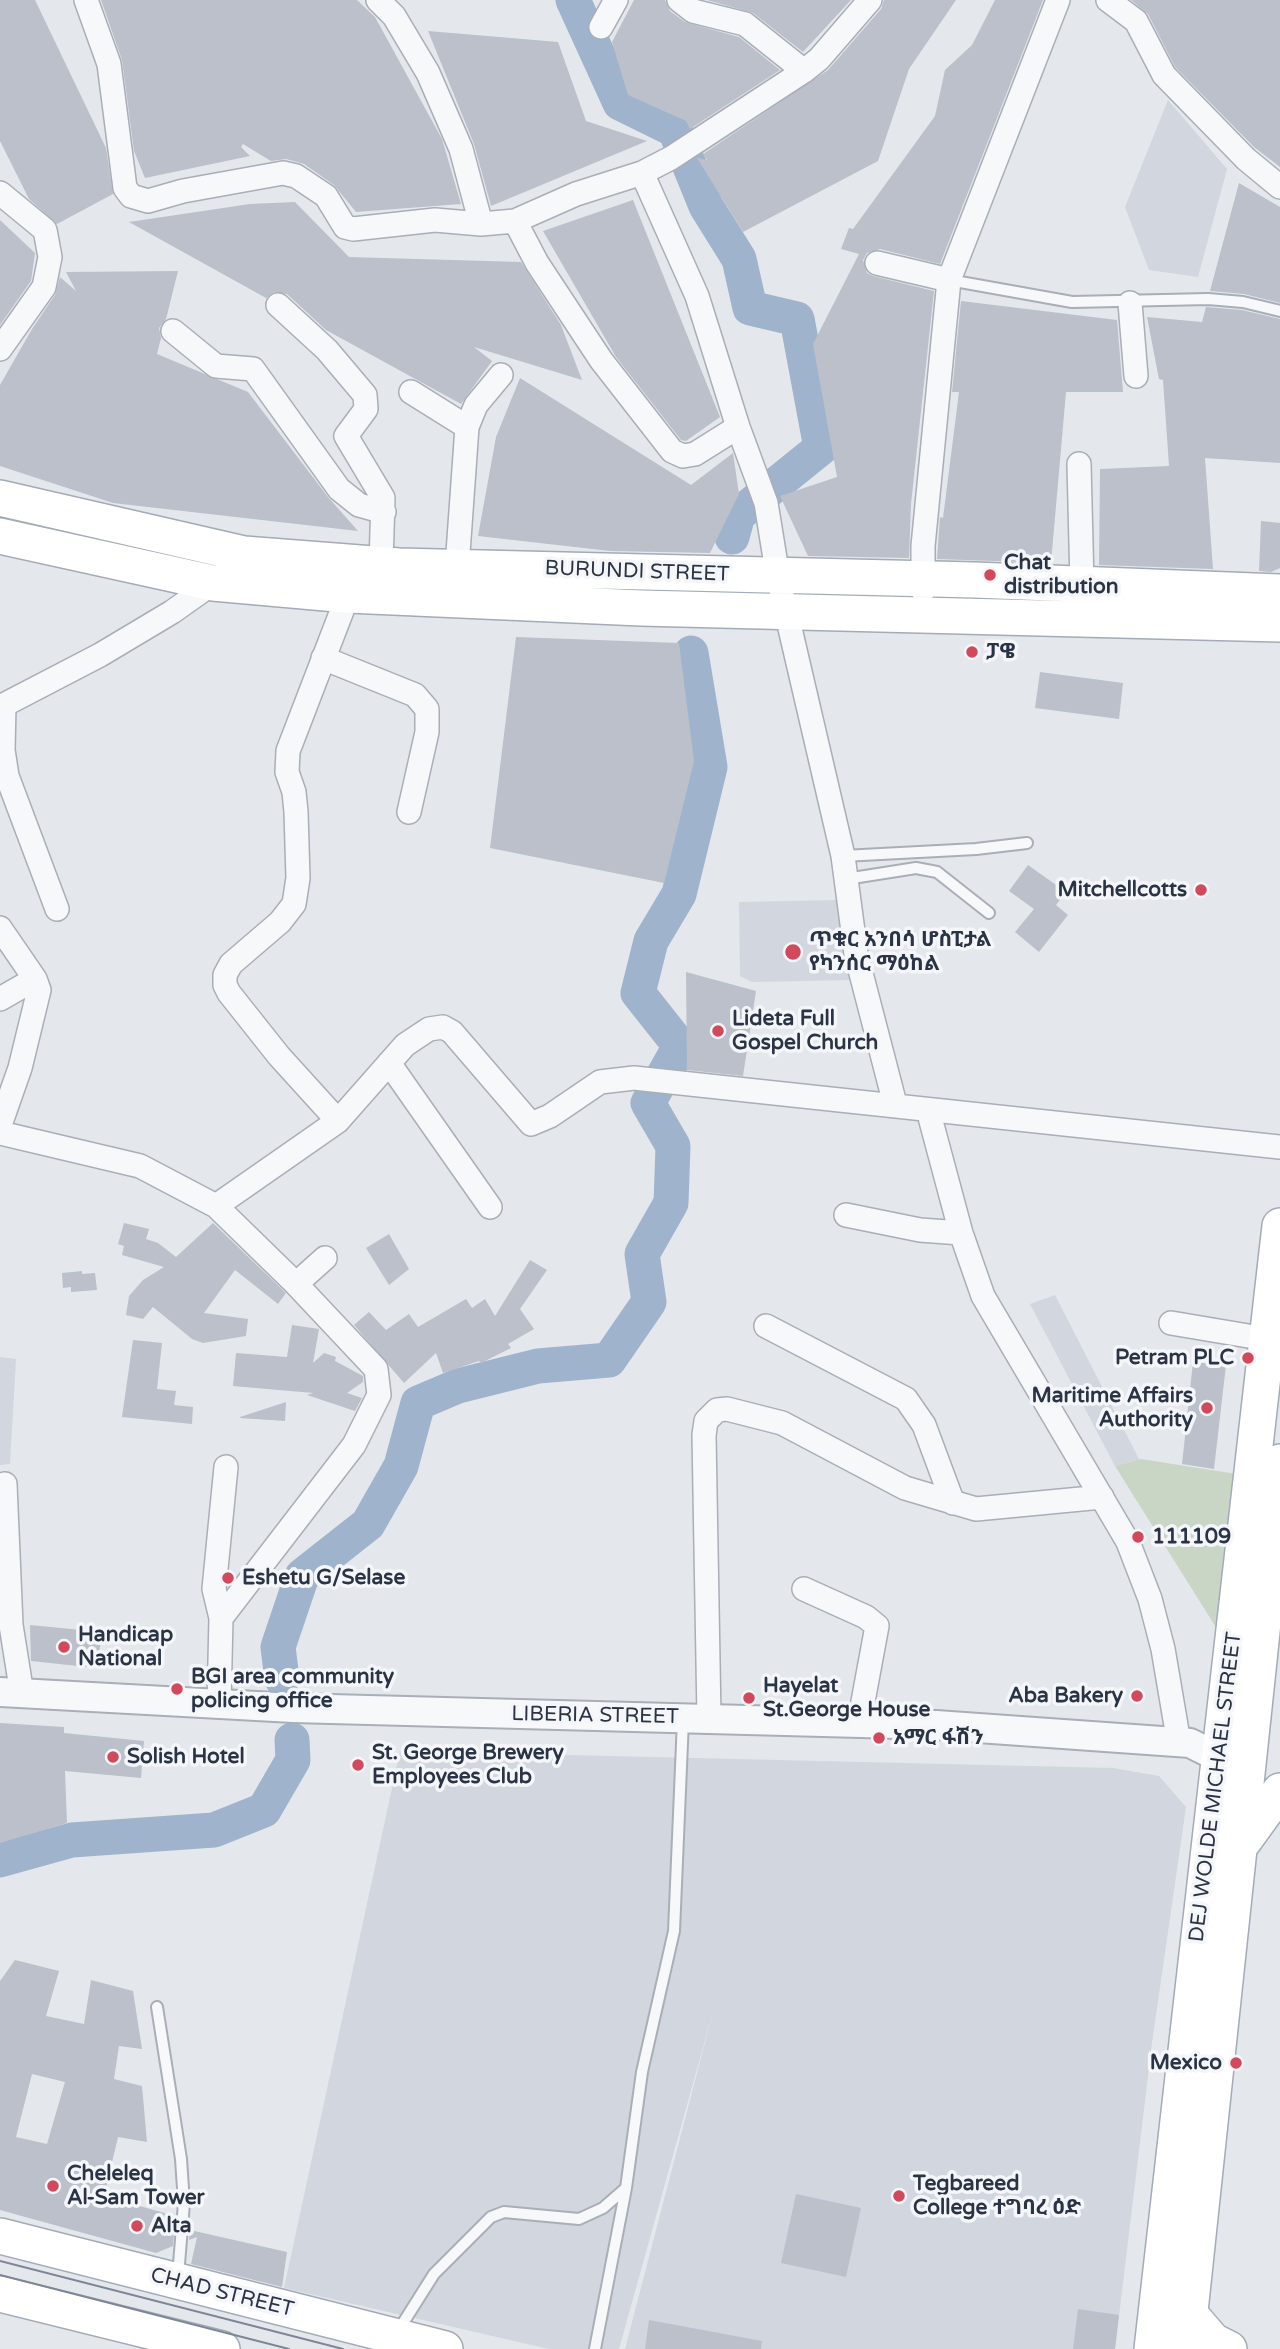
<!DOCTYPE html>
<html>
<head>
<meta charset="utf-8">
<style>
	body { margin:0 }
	canvas { display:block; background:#e4e7ec }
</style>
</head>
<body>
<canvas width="1280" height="2349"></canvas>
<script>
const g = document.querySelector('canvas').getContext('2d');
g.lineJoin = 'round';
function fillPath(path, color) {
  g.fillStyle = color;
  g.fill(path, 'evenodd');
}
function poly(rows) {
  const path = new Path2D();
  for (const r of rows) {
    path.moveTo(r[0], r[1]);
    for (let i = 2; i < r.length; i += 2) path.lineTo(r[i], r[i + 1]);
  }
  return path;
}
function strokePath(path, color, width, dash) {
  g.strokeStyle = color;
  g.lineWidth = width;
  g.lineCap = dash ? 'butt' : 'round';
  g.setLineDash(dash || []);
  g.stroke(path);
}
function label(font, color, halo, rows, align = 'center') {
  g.font = font + ' "Varela Round","Noto Sans Ethiopic",sans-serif';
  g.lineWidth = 7;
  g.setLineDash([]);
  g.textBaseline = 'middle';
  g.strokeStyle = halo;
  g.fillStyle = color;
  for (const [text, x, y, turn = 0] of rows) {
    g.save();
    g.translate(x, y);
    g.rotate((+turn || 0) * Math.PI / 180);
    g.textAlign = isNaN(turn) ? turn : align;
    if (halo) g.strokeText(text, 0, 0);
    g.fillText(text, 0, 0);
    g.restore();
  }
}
fillPath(poly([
	[1168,100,1227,169,1198,277,1149,270,1125,207],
	[839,900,853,980,752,982,740,976,739,902],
	[1055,1295,1139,1459,1141,1459,1115,1466,1030,1304],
	[0,1357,16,1359,10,1464,0,1465],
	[400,1751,1113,1768,1159,1776,1186,1807,1152,2043,1115,2349,625,2349,714,2008,619,2349,549,2349,284,2288]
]), '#d2d6de');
fillPath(poly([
	[1141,1459,1243,1475,1227,1645,1115,1466]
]), '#c9d6c5');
strokePath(poly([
	[573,0,620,103,675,130,706,206,739,259,750,308,797,319,821,448,738,515,732,537],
	[282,1679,278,1647,302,1576,368,1524,401,1466,418,1403,458,1386,538,1366,609,1360,649,1302,642,1254,671,1203,673,1146,648,1103,680,1046,638,993,651,941,679,894,710,767,691,653],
	[0,1860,72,1840,214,1830,264,1810,293,1760,292,1740]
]), '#9fb4cc', 35);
fillPath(poly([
	[0,0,35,0,106,148,113,194,57,224,29,199,0,141],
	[101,0,357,0,375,17,442,139,461,204,356,212,334,185,304,164,286,159,271,161,243,144,241,147,250,156,145,178,134,151,122,60],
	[634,0,665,0,670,11,685,22,739,37,780,70,690,129,686,121,628,95,612,42],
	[707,0,851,0,803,52,753,13],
	[884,0,956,0,909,69,878,161,743,232,697,158,707,160,703,154,828,70,881,9],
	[995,0,1043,0,940,264,880,249,867,253,863,260,867,273,873,276,934,291,911,504,909,558,808,556,780,496,837,477,813,344,859,254,841,249,849,228,853,229,935,116,945,70,972,45],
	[1131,0,1280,0,1280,167,1254,147,1175,67,1148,14],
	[428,31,558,42,586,121,647,141,491,206,474,144],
	[1239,183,1280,207,1280,303,1244,294,1210,291],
	[633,200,720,417,686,441,681,440,616,357,543,231],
	[295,202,349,257,521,262,561,325,582,380,474,347,492,361,461,404,326,330,287,294,274,292,266,298,129,222,250,204],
	[0,220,35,253,31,281,0,325],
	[178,271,166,319,159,328,161,338,157,354,248,392,328,497,358,531,113,503,0,466,0,385,32,329,55,295,60,277,76,291,66,272],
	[961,301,1117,320,1123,392,1066,392,1051,563,937,559,940,517,943,518,959,392,952,392],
	[1206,307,1242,310,1280,319,1280,463,1205,458,1213,569,1099,565,1100,469,1169,466,1163,380,1159,379,1147,317,1202,322],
	[520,378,691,485,733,453,739,494,710,553,610,551,478,536,496,437],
	[1261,521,1280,523,1280,568,1271,572,1259,571],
	[516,637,679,643,694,761,664,883,490,848],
	[1040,672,1123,683,1119,719,1035,708],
	[1028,865,1066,892,1056,905,1068,915,1039,952,1015,932,1034,909,1009,891],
	[686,972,756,991,743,1076,687,1070],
	[124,1223,149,1229,146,1239,158,1243,176,1257,213,1223,286,1293,278,1304,235,1270,204,1313,248,1319,246,1336,203,1343,192,1339,153,1307,143,1319,126,1315,129,1296,143,1280,164,1267,122,1255,124,1246,118,1244],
	[389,1234,409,1269,389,1285,366,1248],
	[530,1260,547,1270,520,1309,534,1329,508,1344,511,1348,481,1363,479,1361,443,1373,436,1353,404,1383,354,1325,369,1312,386,1330,409,1314,418,1327,466,1299,472,1308,485,1299,495,1316],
	[82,1271,82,1274,95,1273,97,1290,71,1292,71,1287,63,1288,62,1273],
	[292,1325,319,1329,313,1363,324,1353,336,1357,335,1361,363,1376,363,1382,347,1393,362,1398,355,1411,307,1395,313,1393,233,1386,236,1353,287,1357],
	[133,1340,162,1343,157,1389,176,1391,174,1405,193,1407,192,1424,122,1417],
	[1193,1362,1226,1365,1214,1469,1182,1464],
	[286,1402,285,1421,240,1418,240,1417],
	[30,1625,102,1632,97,1668,31,1661],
	[0,1723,64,1727,64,1733,144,1741,141,1778,65,1771,67,1823,0,1843],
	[15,1960,59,1971,46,2016,84,2024,91,1980,133,1991,142,2049,119,2046,114,2079,142,2086,147,2142,118,2137,104,2196,175,2216,173,2246,156,2253,0,2210,0,1981],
	[32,2074,65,2082,47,2144,16,2137],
	[796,2194,861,2208,846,2277,781,2263],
	[190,2230,287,2252,282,2287,191,2264,197,2237,189,2240],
	[1078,2309,1119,2315,1115,2349,1073,2349],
	[649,2320,762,2341,761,2349,645,2349]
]), '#bbc0ca');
const service = poly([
	[949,280,1072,302,1208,299,1243,302,1280,311],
	[843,856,976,849,1027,843],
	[846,879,916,868,937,872,989,913],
	[157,2007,181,2159,184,2203,178,2276],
	[398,2331,434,2274,491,2217,504,2212,579,2219,603,2208,626,2188,642,2072,674,1931,683,1720],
	[595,2349,626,2188]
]);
const minor = poly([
	[86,0,109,64,125,188,131,196,148,201,183,191,283,173,296,176,326,196,345,227,353,229,435,220,481,224,515,221,576,194,642,173,671,158,804,71,819,59,870,0],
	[378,0,394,16,428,73,461,149,481,224],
	[679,0,693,11,745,24,804,71],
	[1108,0,1136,21,1164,75,1246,159,1280,187],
	[601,27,616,0],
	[642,173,697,296,738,427,766,503,778,577,843,856,856,954,895,1104],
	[0,193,45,230,50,257,44,287,0,349],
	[515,221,537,263,601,360,672,451,683,456,695,454,738,427],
	[877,263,949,280],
	[1130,303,1136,376],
	[278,305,327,350,365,395,366,409,346,436,383,498,381,564],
	[173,331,216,366,253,369,339,489,359,505,384,512],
	[411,392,467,427],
	[1079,464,1082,584],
	[457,567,467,427,476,405,501,375],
	[923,591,923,546,949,280,1058,0],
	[323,658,415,695,427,709,427,732,409,812],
	[4,706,3,750,7,776,57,909],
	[0,707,100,655,172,612,213,583],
	[0,928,35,979,39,990,20,1068,0,1125],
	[0,999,35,979],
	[389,1063,490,1207],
	[928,1110,961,1233,983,1296,1128,1542,1150,1599,1163,1649,1179,1743],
	[338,1121,279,1056,229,993,225,985,225,975,231,964,280,922,294,904,298,878,296,812,294,792,287,772,288,751,348,595],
	[0,1133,140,1166,216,1206,296,1284,376,1369,379,1395,354,1445,221,1618],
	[216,1206,338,1121,405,1045,429,1029,443,1027,452,1032,531,1124,550,1116,600,1082,634,1078,1280,1147],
	[846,1215,920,1230,961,1233],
	[296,1284,325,1258],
	[1171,1323,1278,1341],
	[766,1326,906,1399,924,1425,953,1503],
	[5,1484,11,1625,22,1694],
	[804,1589,866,1617,877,1626,859,1723],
	[219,1704,221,1618,214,1589,226,1467],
	[709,1718,704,1435,706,1421,717,1410,727,1409,782,1423,905,1488,976,1509,1102,1497]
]);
const tertiary = poly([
	[0,1692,293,1708,936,1725,1190,1743,1220,1758]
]);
const primary = poly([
	[0,498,244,554,399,566,974,580,1280,592],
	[0,536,213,583,348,595,641,608,1280,624],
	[1243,1842,1280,1791],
	[0,2236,445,2349],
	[0,2294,222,2349],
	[1189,2313,1213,2341,1229,2349],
	[1152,2349,1280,1226],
	[1186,2349,1280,1462]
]);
strokePath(service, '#a9aeb7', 14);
strokePath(minor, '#a9aeb7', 26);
strokePath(tertiary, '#a9aeb7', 32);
strokePath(primary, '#a3abb8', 38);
strokePath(service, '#f7f8fa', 10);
strokePath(minor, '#f7f8fa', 23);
strokePath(tertiary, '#f7f8fa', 28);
strokePath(primary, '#fff', 35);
strokePath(poly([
	[0,2261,343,2349],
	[0,2275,289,2349]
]), '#7d8696', 2);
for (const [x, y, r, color] of [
	[990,575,7,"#d1495b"],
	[972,652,7,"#d1495b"],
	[1201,890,7,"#d1495b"],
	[793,952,9,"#d1495b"],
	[718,1031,7,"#d1495b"],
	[1248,1358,7,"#d1495b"],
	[1207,1408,7,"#d1495b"],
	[1138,1537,7,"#d1495b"],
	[228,1578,7,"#d1495b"],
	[64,1647,7,"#d1495b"],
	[177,1689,7,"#d1495b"],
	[1137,1696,7,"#d1495b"],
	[749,1698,7,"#d1495b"],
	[879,1738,7,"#d1495b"],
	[113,1757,7,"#d1495b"],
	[358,1765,7,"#d1495b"],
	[1236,2063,7,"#d1495b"],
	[53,2186,7,"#d1495b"],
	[899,2196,7,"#d1495b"],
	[137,2226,7,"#d1495b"]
]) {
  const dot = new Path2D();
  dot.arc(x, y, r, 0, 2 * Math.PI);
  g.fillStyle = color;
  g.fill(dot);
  strokePath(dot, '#f4f6f9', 2.5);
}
label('bold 21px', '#2b3445', '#f4f6f9', [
	["Chat",1004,563],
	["distribution",1004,587],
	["ፓዌ",986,652],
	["Mitchellcotts",1187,890,"right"],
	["ጥቁር አንበሳ ሆስፒታል",809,940],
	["የካንሰር ማዕከል",809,964],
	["Lideta Full",732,1019],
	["Gospel Church",732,1043],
	["Petram PLC",1234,1358,"right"],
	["Maritime Affairs",1193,1396,"right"],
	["Authority",1193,1420,"right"],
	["111109",1152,1537],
	["Eshetu G/Selase",242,1578],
	["Handicap",78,1635],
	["National",78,1659],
	["BGI area community",191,1677],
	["policing office",191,1701],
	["Hayelat",763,1686],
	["St.George House",763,1710],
	["Aba Bakery",1123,1696,"right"],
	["አማር ፋሽን",893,1738],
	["St. George Brewery",372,1753],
	["Employees Club",372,1777],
	["Solish Hotel",127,1757],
	["Mexico",1222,2063,"right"],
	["Cheleleq",67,2174],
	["Al-Sam Tower",67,2198],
	["Tegbareed",913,2184],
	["College ተግባረ ዕድ",913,2208],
	["Alta",151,2226]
], 'left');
label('21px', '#2b3445', '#f4f6f9', [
	["BURUNDI STREET",637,572,2],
	["LIBERIA STREET",595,1716,1],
	["DEJ WOLDE MICHAEL STREET",1216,1787,-83],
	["CHAD STREET",222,2293,14]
]);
</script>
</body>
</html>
